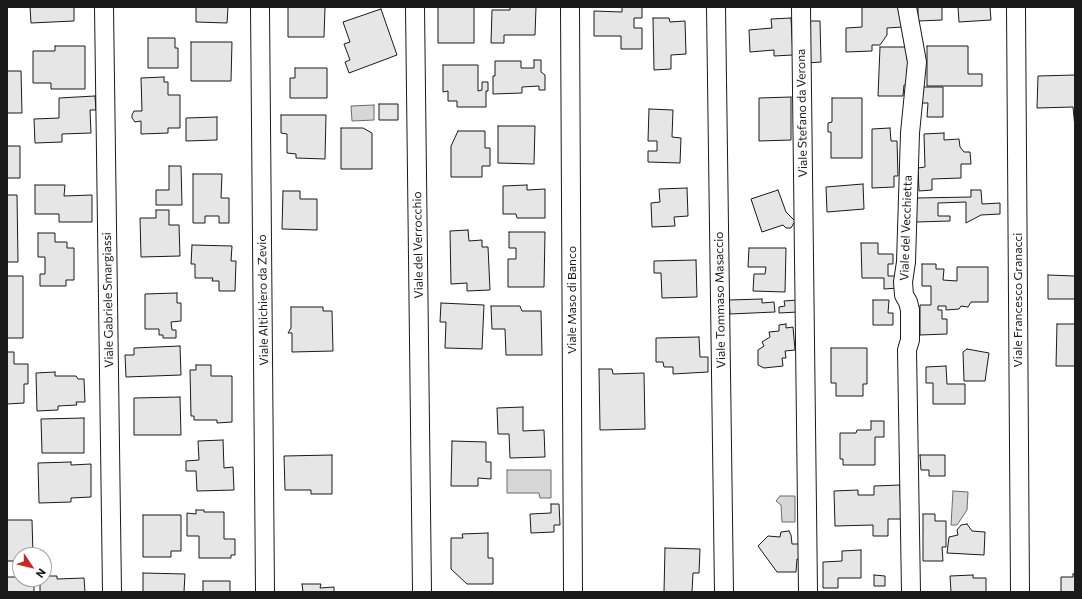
<!DOCTYPE html>
<html>
<head>
<meta charset="utf-8">
<style>
	body { margin:0 }
	#map { position:relative; width:1082px; height:599px; overflow:hidden; background:#fff; font-family:Commissioner,sans-serif }
	canvas { display:block }
	.frame { position:absolute; inset:0; border:8px solid #1a1a1a; pointer-events:none }
	.north { position:absolute; left:12px; top:547px; width:40px; height:40px; box-sizing:border-box; background:#fff; border:1px solid #a3a3a3; border-radius:50%; rotate:125deg; font-size:11px; font-weight:700; line-height:16px; text-align:center; color:#1a1a1a }
	.north::after { content:''; display:block; margin:auto; width:14px; height:18px; background:#c62828; clip-path:polygon(50% 0,100% 100%,50% 72%,0 100%) }
</style>
</head>
<body>
<div id="map">
<canvas width="1082" height="599"></canvas>
<div class="frame"></div>
<div class="north">N</div>
</div>
<script>
const g = document.querySelector('canvas').getContext('2d');
g.lineJoin = 'round';
function fillPath(path, color) {
  g.fillStyle = color;
  g.fill(path, 'evenodd');
}
function poly(rows) {
  const path = new Path2D();
  for (const r of rows) {
    path.moveTo(r[0], r[1]);
    for (let i = 2; i < r.length; i += 2) path.lineTo(r[i], r[i + 1]);
  }
  return path;
}
function strokePath(path, color, width, dash) {
  g.strokeStyle = color;
  g.lineWidth = width;
  g.lineCap = dash ? 'butt' : 'round';
  g.setLineDash(dash || []);
  g.stroke(path);
}
function label(font, color, halo, rows, align = 'center') {
  g.font = font + ' Commissioner,sans-serif';
  g.lineWidth = 3;
  g.setLineDash([]);
  g.textBaseline = 'middle';
  g.strokeStyle = halo;
  g.fillStyle = color;
  for (const [text, x, y, turn = 0] of rows) {
    g.save();
    g.translate(x, y);
    g.rotate((+turn || 0) * Math.PI / 180);
    g.textAlign = isNaN(turn) ? turn : align;
    if (halo) g.strokeText(text, 0, 0);
    g.fillText(text, 0, 0);
    g.restore();
  }
}
const water = poly([
	[374,105,374,120,352,121,351,106,374,105],
	[507,470,551,470,551,498,540,498,539,493,507,493,507,470],
	[953,491,968,492,967,510,957,525,951,525,953,491],
	[780,496,795,496,795,522,782,522,781,505,776,501,780,496]
]);
fillPath(water, '#d7d7d7');
strokePath(water, '#6a6a6a', 1);
const building = poly([
	[30,7,74,7,74,21,31,23,30,7],
	[196,7,228,7,227,23,196,22,196,7],
	[288,7,325,7,324,37,288,37,288,7],
	[438,7,474,7,474,43,438,43,438,7],
	[510,7,536,7,535,35,504,35,504,43,491,43,492,10,510,10,510,7],
	[622,7,642,7,642,18,634,18,634,28,642,28,642,49,621,49,621,36,594,36,594,11,622,12,622,7],
	[862,7,903,7,903,27,887,28,887,35,880,45,872,45,872,51,846,52,846,28,862,27,862,7],
	[918,7,942,7,942,20,918,21,918,7],
	[958,7,990,7,991,20,959,22,958,7],
	[381,9,397,55,349,73,345,62,350,60,344,44,350,42,343,22,381,9],
	[653,18,669,18,670,22,685,21,686,54,671,55,671,69,654,70,653,18],
	[791,18,793,55,774,56,774,50,750,52,749,30,772,28,771,19,791,18],
	[806,21,820,21,821,62,807,63,806,21],
	[148,38,175,38,175,48,178,48,178,68,148,68,148,38],
	[191,42,232,42,231,81,191,81,191,42],
	[55,46,85,46,85,89,51,89,51,83,33,83,33,51,55,51,55,46],
	[927,46,968,46,968,74,982,74,982,86,927,86,927,46],
	[880,47,907,47,907,60,912,60,911,85,904,85,903,96,878,96,880,47],
	[534,60,541,60,541,72,545,75,545,90,539,90,539,86,522,87,522,93,493,94,493,76,495,76,495,61,521,61,521,68,534,68,534,60],
	[443,65,478,65,478,91,482,90,482,82,488,82,488,91,486,91,486,107,457,107,457,101,448,101,448,91,443,92,443,65],
	[295,68,327,68,327,98,290,98,290,78,295,78,295,68],
	[7,71,21,71,22,113,7,113,7,71],
	[1075,75,1075,128,1073,107,1037,108,1038,76,1075,75],
	[164,77,164,82,168,82,168,95,180,95,180,128,168,128,168,133,141,134,141,121,135,122,132,118,132,115,134,111,142,111,141,78,164,77],
	[919,87,943,87,943,117,927,117,928,103,919,103,919,87],
	[95,96,96,110,90,110,91,133,62,134,62,142,35,143,34,119,59,118,59,98,95,96],
	[791,97,791,140,759,141,759,98,791,97],
	[832,98,862,98,862,158,831,158,831,132,828,132,828,123,832,122,832,98],
	[379,104,398,104,398,120,379,120,379,104],
	[649,109,673,110,672,137,681,138,680,163,648,162,648,151,657,151,657,141,648,141,649,109],
	[281,115,326,115,325,159,296,158,296,154,287,153,287,134,281,133,281,115],
	[217,117,217,140,186,141,186,118,217,117],
	[498,126,535,126,534,164,498,163,498,126],
	[341,128,363,128,372,133,372,169,341,169,341,128],
	[890,128,891,141,897,141,898,176,894,176,894,187,872,188,872,129,890,128],
	[458,131,485,131,485,148,490,148,490,166,482,166,482,177,451,177,451,146,458,131],
	[944,133,944,140,959,139,960,147,964,152,970,152,971,164,961,164,961,178,932,179,932,190,919,191,918,168,925,167,924,134,944,133],
	[7,146,20,146,20,178,7,178,7,146],
	[169,166,181,166,182,205,156,205,156,190,169,190,169,166],
	[193,174,222,174,221,198,229,198,229,223,219,223,219,216,205,216,205,223,193,223,193,174],
	[863,184,864,209,827,212,826,187,863,184],
	[35,185,65,185,64,196,92,195,92,222,59,222,59,214,35,214,35,185],
	[527,185,527,190,545,189,545,218,517,218,516,214,503,214,503,186,527,185],
	[687,188,688,216,674,217,675,226,652,227,651,203,660,202,659,189,687,188],
	[778,190,786,212,795,221,791,228,786,228,783,225,762,232,751,199,778,190],
	[971,190,981,190,982,204,1000,203,1000,214,981,215,966,223,966,202,938,203,938,216,950,216,950,221,916,222,916,198,971,197,971,190],
	[283,191,300,191,300,199,317,199,317,230,282,229,283,191],
	[7,195,17,195,18,262,7,262,7,195],
	[156,210,169,210,169,225,179,225,180,256,141,257,140,218,156,218,156,210],
	[468,230,469,241,482,240,482,247,488,247,490,290,467,291,467,283,451,284,450,231,468,230],
	[509,232,545,232,544,287,508,287,508,259,516,259,516,248,509,248,509,232],
	[38,233,55,233,55,242,67,242,67,248,74,248,74,280,66,280,66,286,40,286,40,274,45,274,45,257,38,257,38,233],
	[861,243,878,243,878,254,893,254,893,264,888,264,888,276,899,276,899,288,884,289,884,278,862,278,861,243],
	[192,245,232,246,231,261,236,261,235,291,219,291,219,281,212,281,213,278,195,278,195,264,191,264,192,245],
	[749,248,786,248,785,292,753,291,754,274,765,274,766,267,748,267,749,248],
	[696,260,697,297,662,298,661,273,654,273,654,261,696,260],
	[922,264,936,264,936,269,944,269,943,280,957,281,957,267,988,267,988,302,971,302,968,307,961,306,959,309,946,310,946,306,938,306,938,310,942,310,942,319,947,319,947,334,920,335,920,305,931,305,931,286,922,286,922,264],
	[1048,275,1075,276,1075,299,1048,299,1048,275],
	[7,276,23,276,23,338,7,338,7,276],
	[177,293,177,303,181,303,181,321,171,322,172,330,176,330,176,338,163,338,163,335,159,335,159,329,145,329,145,294,177,293],
	[762,299,762,303,774,302,775,312,730,314,729,300,762,299],
	[797,300,798,312,779,313,779,307,785,306,784,301,797,300],
	[873,300,889,300,888,313,893,313,893,325,873,325,873,300],
	[441,303,484,305,482,349,445,348,446,322,440,322,441,303],
	[491,306,520,306,522,311,541,311,542,355,506,355,505,329,492,329,491,306],
	[291,307,323,307,323,311,332,311,333,351,292,352,292,333,288,333,291,328,291,307],
	[786,324,786,328,793,327,795,350,785,351,786,358,782,358,783,366,764,368,758,365,758,350,764,346,762,342,770,337,769,332,779,331,779,325,786,324],
	[1057,324,1075,324,1075,366,1056,366,1057,324],
	[699,337,700,357,708,357,708,372,673,374,673,367,664,367,663,362,656,362,656,338,699,337],
	[180,346,181,375,126,377,125,355,134,355,134,348,180,346],
	[831,348,867,348,867,384,863,384,863,396,836,396,836,383,831,383,831,348],
	[967,349,989,353,985,381,964,381,963,352,967,349],
	[7,352,14,352,14,364,28,364,28,384,24,384,24,403,7,404,7,352],
	[196,365,211,365,211,376,232,376,232,422,217,423,217,420,194,420,194,416,191,416,190,370,196,370,196,365],
	[946,366,947,384,965,384,965,404,933,404,933,383,926,383,926,367,946,366],
	[599,369,612,369,613,374,644,373,645,429,600,430,599,369],
	[55,372,55,376,76,376,78,379,84,379,85,402,76,402,77,405,58,406,58,410,37,411,36,373,55,372],
	[180,397,181,435,134,435,134,398,180,397],
	[523,407,523,431,544,430,545,457,510,458,509,434,498,434,497,408,523,407],
	[84,418,84,453,42,453,41,419,84,418],
	[871,421,884,421,884,437,875,437,875,465,843,465,843,459,840,459,840,433,856,433,857,430,871,430,871,421],
	[223,440,224,468,233,467,234,490,197,491,196,471,186,471,186,461,199,460,198,441,223,440],
	[452,441,486,442,486,462,491,462,491,479,478,478,478,486,451,486,452,441],
	[332,455,332,494,311,494,311,490,285,490,284,456,332,455],
	[920,455,945,455,945,476,929,476,929,470,921,470,920,455],
	[71,462,71,465,91,464,91,497,71,498,71,502,39,503,38,463,71,462],
	[900,485,901,519,888,519,888,536,873,536,873,525,835,526,834,491,858,490,858,495,874,495,874,486,900,485],
	[551,504,559,504,560,525,554,525,554,532,531,533,530,514,551,513,551,504],
	[196,510,204,510,204,512,224,512,224,539,235,539,235,555,231,555,231,558,199,558,199,536,187,536,187,513,196,514,196,510],
	[923,514,935,514,935,521,946,521,946,547,942,547,943,561,923,561,923,514],
	[143,515,181,515,181,551,171,551,171,557,143,557,143,515],
	[7,520,32,520,33,555,20,555,20,561,7,561,7,520],
	[967,524,972,531,985,532,984,555,947,553,949,537,958,535,957,530,961,525,967,524],
	[789,531,791,535,792,544,799,544,801,560,797,559,796,572,777,572,758,546,768,536,780,537,781,532,789,531],
	[488,533,488,558,493,558,493,584,467,584,451,569,451,538,463,538,462,534,488,533],
	[665,548,700,549,699,573,693,573,692,592,664,592,665,548],
	[861,550,861,578,838,578,838,588,823,588,823,562,842,561,842,551,861,550],
	[143,573,185,574,184,592,143,592,143,573],
	[1073,574,1075,574,1075,592,1061,592,1061,577,1073,577,1073,574],
	[874,575,885,576,885,586,874,586,874,575],
	[973,575,973,578,986,578,986,592,951,592,950,576,973,575],
	[44,576,57,576,57,579,84,578,85,592,40,592,40,581,44,581,44,576],
	[7,577,20,577,20,579,34,579,34,592,7,592,7,577],
	[203,581,230,581,230,592,203,592,203,581],
	[302,584,321,584,320,588,334,587,334,592,303,592,302,584]
]);
fillPath(building, '#e6e6e6');
strokePath(building, '#1a1a1a', 1);
const minor = poly([
	[104,7,112,592],
	[260,7,265,592],
	[415,7,422,592],
	[570,7,573,592],
	[716,7,724,592],
	[801,7,808,592],
	[907,7,917,62,910,133,906,262,903,282,904,295,908,302,910,310,910,340,907,350,911,592],
	[1016,7,1020,592]
]);
strokePath(minor, '#1a1a1a', 20);
strokePath(minor, '#fff', 18);
label('12px', '#1a1a1a', '#fff', [
	["Viale Stefano da Verona",802,113,-91],
	["Viale del Vecchietta",906,228,-88],
	["Viale del Verrocchio",418,245,-91],
	["Viale Gabriele Smargiassi",108,300,-91],
	["Viale Altichiero da Zevio",263,300,-91],
	["Viale Maso di Banco",572,300,-90],
	["Viale Tommaso Masaccio",720,300,-91],
	["Viale Francesco Granacci",1018,300,-90]
]);
</script>
</body>
</html>
